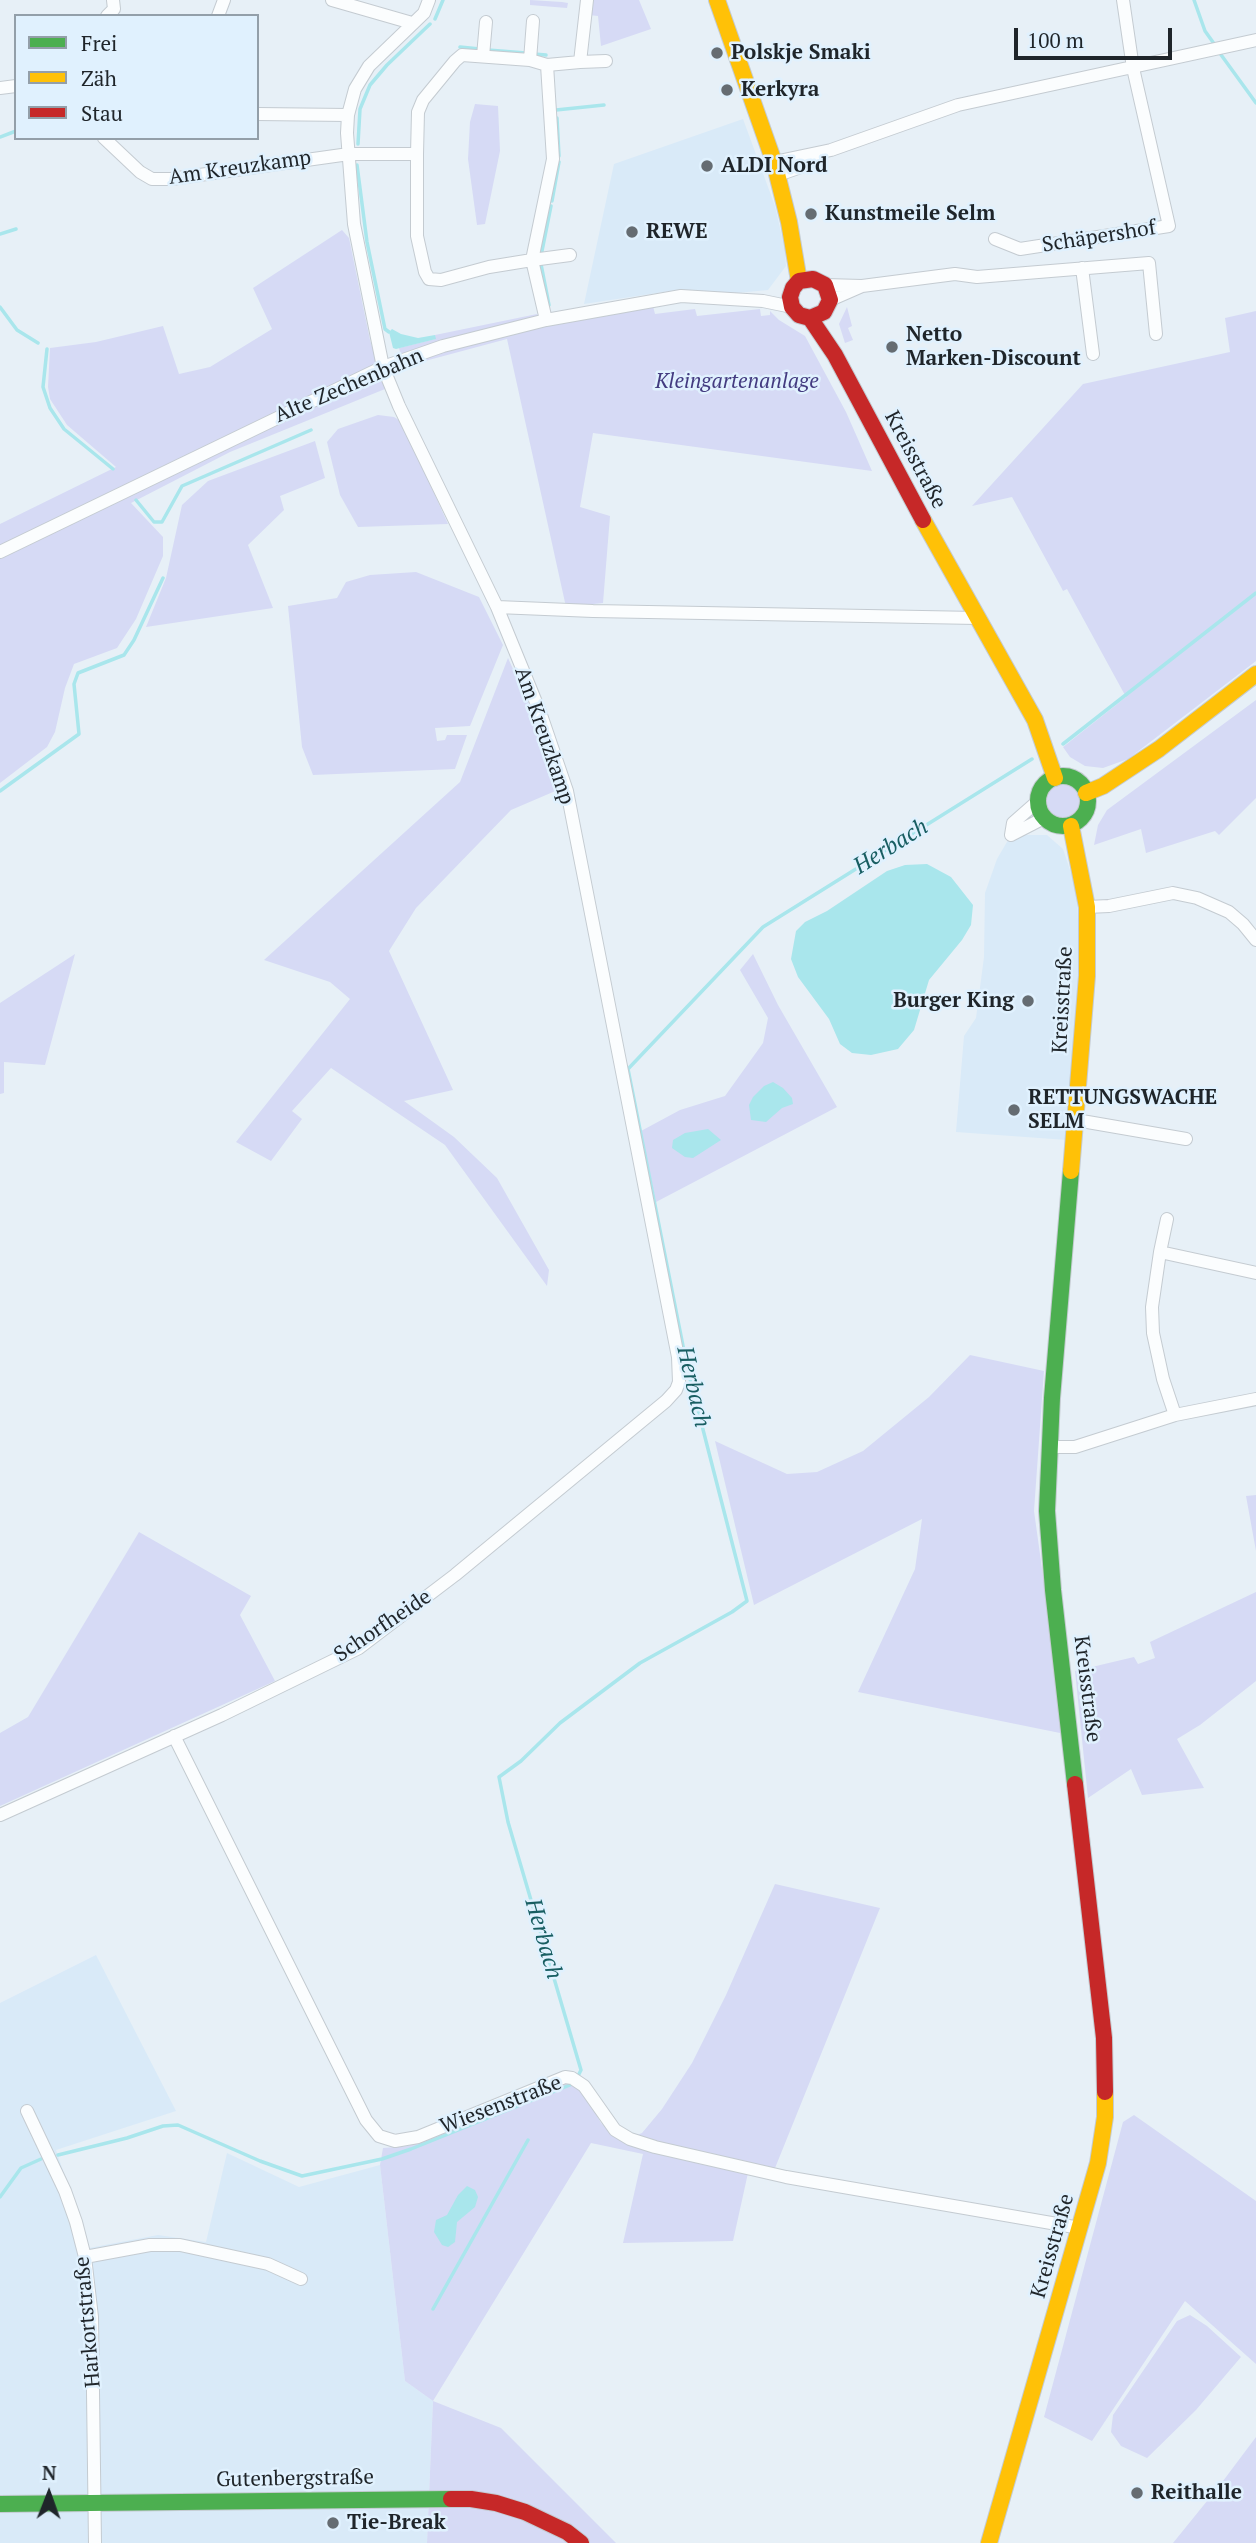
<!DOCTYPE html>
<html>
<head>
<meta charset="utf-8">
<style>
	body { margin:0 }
	#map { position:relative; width:1256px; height:2543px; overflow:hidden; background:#e7f0f7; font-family:"PT Serif",serif }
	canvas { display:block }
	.legend { position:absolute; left:14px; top:14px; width:245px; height:126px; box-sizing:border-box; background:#e0f1fe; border:2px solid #939fa9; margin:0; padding:9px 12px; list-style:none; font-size:21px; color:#1f252a }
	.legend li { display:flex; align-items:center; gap:14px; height:35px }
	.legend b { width:35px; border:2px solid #939fa9 }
	.north { position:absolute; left:14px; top:2459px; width:70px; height:70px; -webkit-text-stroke:5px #e0f1fe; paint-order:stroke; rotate:1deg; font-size:19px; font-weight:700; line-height:28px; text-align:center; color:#1f252a }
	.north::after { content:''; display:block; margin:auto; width:24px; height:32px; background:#1f252a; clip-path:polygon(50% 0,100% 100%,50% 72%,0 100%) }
	.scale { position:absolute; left:1014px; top:28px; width:158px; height:32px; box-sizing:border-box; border:4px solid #1f252a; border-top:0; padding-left:9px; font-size:21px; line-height:24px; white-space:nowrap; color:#1f252a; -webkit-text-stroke:5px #e0f1fe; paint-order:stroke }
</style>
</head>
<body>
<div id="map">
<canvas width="1256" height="2543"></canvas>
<ul class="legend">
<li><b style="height:9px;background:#4caf50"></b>Frei</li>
<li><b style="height:9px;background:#ffc107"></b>Zäh</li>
<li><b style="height:9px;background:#c62828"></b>Stau</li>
</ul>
<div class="north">N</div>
<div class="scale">100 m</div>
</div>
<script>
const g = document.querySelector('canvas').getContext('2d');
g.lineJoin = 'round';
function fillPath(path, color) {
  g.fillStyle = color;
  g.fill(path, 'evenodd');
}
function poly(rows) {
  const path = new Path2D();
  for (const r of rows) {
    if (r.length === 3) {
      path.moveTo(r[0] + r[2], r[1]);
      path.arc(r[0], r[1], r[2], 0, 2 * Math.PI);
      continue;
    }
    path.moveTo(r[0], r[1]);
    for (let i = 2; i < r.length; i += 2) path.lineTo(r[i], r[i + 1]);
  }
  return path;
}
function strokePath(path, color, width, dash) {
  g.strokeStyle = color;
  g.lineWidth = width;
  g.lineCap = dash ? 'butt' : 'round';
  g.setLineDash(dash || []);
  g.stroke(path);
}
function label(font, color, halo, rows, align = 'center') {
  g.font = font + ' "PT Serif",serif';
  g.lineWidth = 5;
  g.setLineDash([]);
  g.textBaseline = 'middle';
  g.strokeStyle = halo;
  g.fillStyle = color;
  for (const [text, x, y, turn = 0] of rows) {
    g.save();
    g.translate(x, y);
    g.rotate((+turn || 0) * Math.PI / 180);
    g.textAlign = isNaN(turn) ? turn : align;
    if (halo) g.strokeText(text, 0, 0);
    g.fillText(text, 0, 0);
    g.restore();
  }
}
fillPath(poly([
	[743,119,775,206,785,250,786,266,768,290,737,293,677,290,584,304,614,164],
	[1011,835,1047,835,1063,849,1077,891,1080,980,1067,1140,956,1132,964,1036,976,1018,984,957,985,893,997,859],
	[96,1955,176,2111,56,2150,89,2248,158,2235,206,2242,227,2153,299,2187,380,2165,405,2381,433,2401,427,2543,0,2543,0,2003]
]), '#d9eaf8');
fillPath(poly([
	[530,0,562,2,568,3,567,8,530,5],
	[590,0,639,0,651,29,601,46,598,16,589,15],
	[475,104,498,106,500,151,485,224,477,225,468,159,470,122],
	[342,230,349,238,370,340,385,389,230,452,131,503,163,537,163,556,136,619,117,648,74,664,65,688,55,732,47,747,0,783,0,524,116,467,67,425,50,399,48,387,50,348,96,342,163,326,179,374,210,367,272,329,253,288],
	[653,306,655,314,695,309,697,316,760,309,761,316,770,315,770,311,779,320,805,336,846,412,872,471,593,433,580,507,610,516,603,603,566,607,507,339,410,365,394,373,402,364,473,342,549,324],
	[847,307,852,326,848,328,853,340,845,343,839,324],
	[1256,311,1256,661,1128,759,1103,768,1085,766,1070,757,1063,747,1126,697,1067,589,1063,591,1061,587,1012,497,972,506,1083,384,1230,352,1225,318],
	[537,314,538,318,401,355,399,348,435,339,435,335],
	[378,415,394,417,402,422,448,524,358,527,340,495,327,442,338,429],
	[315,441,325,478,280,496,284,510,248,545,273,608,146,627,166,578,182,505,208,481],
	[416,572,479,597,503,645,470,726,435,728,437,741,445,740,447,735,467,735,455,769,313,775,302,747,288,606,337,598,346,582,370,575],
	[508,658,533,713,560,789,511,810,416,908,389,951,453,1090,404,1101,454,1137,497,1178,549,1270,547,1286,445,1145,331,1068,292,1111,302,1119,271,1161,236,1142,350,999,330,982,264,960,460,782],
	[1256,700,1256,798,1219,835,1215,831,1146,853,1141,829,1094,845,1098,825,1107,810],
	[1064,801,19],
	[75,954,45,1065,4,1062,4,1093,0,1094,0,1003],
	[753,954,778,1005,837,1107,656,1202,641,1131,680,1110,725,1096,763,1043,768,1018,740,970],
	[970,1355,1044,1371,1034,1511,1065,1734,858,1692,915,1569,922,1519,754,1605,715,1441,787,1474,817,1472,863,1451,929,1397],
	[1256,1495,1256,1551,1246,1496],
	[139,1532,251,1596,240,1615,275,1681,0,1806,0,1733,28,1717],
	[1256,1592,1256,1681,1200,1725,1177,1739,1204,1788,1142,1795,1131,1769,1088,1798,1075,1671,1134,1657,1138,1664,1155,1658,1150,1642],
	[775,1884,880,1908,771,2178,748,2173,733,2241,623,2243,643,2154,591,2143,433,2401,501,2428,616,2543,427,2543,433,2401,405,2381,380,2165,383,2148,408,2146,558,2082,568,2081,582,2089,601,2123,613,2133,635,2136,642,2133,662,2109,692,2063,726,1995],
	[1134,2115,1256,2201,1256,2364,1185,2301,1092,2441,1044,2417,1123,2122],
	[1190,2315,1207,2326,1241,2357,1196,2410,1147,2458,1121,2446,1111,2432,1113,2415,1177,2321],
	[1256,2437,1256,2543,1173,2543,1220,2485]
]), '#d6daf5');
fillPath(poly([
	[392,329,401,334,418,338,435,335,436,339,396,349,393,348,389,332],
	[927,864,951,877,973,905,971,925,962,940,929,980,914,1030,898,1049,871,1055,852,1053,840,1044,829,1019,798,977,791,959,796,931,805,922,827,911,887,871,905,865],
	[773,1082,783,1088,792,1098,793,1104,782,1108,766,1122,751,1120,749,1105,753,1097,764,1086],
	[708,1129,721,1140,693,1158,685,1157,672,1148,673,1140,685,1133],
	[467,2186,475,2190,478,2197,475,2207,457,2222,455,2242,448,2247,442,2245,434,2232,436,2220,447,2215,458,2195]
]), '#a9e6ec');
strokePath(poly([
	[1194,0,1205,31,1215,45],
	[435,19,443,0],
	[460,47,480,49],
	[488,50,526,53],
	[1219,52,1256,103],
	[534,54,546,55],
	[556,110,604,105],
	[557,118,559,156],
	[0,137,16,131],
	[358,144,360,109,370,85,387,65,430,24],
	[357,165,367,242,385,329,389,332],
	[552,201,559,162],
	[0,234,16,229],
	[541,256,551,206],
	[541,264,549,305],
	[0,307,17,330,38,343],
	[47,349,43,387,50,408,64,429,113,469],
	[136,500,154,522,162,522,182,486,311,430],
	[1063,744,1256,593],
	[0,791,79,734,74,684,78,673,124,655,134,640,163,578],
	[577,2078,581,2070,508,1822,499,1777,521,1761,560,1723,640,1663,732,1612,747,1601,688,1371,628,1069,763,927,1032,759],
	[58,2155,127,2138,163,2126,178,2125,260,2161,302,2176,382,2159,411,2149,570,2085],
	[0,2197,21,2168,41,2159],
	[433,2309,528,2140]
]), '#a9e6ec', 3.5);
const street = poly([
	[332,0,412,23],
	[107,16,114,9,113,0],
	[218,16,224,0],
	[483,56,486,22],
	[530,60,533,21],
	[580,62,606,61],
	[547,65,580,62,587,0],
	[0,88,16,86],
	[257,114,348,115],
	[104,138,140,172,152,179,171,179,349,154,417,154,417,236,425,272,429,279,441,280,489,267,532,260,553,159,547,65,530,60,462,55,455,61,423,100,418,112,417,154],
	[774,162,831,150,958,105,1256,40],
	[778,175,801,167,822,155],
	[995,239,1020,249,1169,226,1133,68,1123,0],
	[1082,268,1093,354],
	[825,285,862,286,830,300],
	[862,286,955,274,977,277,1149,263,1156,334],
	[546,320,532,260,570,255],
	[0,552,383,367,443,346,546,320,681,296,763,301,792,307],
	[497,607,593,611,977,618],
	[1011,835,1013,823,1038,801],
	[1011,835,1044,818],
	[1087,907,1109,906,1173,893,1197,898,1229,912,1243,924,1256,940],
	[1076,1120,1186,1139],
	[1160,1252,1167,1219],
	[1175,1415,1163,1379,1153,1333,1152,1307,1160,1252,1256,1273],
	[1048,1447,1075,1447,1175,1415,1256,1399],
	[174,1736,366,2120,379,2136,395,2141,418,2137,565,2077,572,2078,584,2086,615,2130,630,2139,655,2147,786,2177,1080,2228],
	[0,1815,222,1715,359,1648,455,1575,666,1401,676,1390,679,1382,678,1357,567,791,540,712,497,607,399,406,383,367,354,224,347,133,348,115,355,89,369,66,424,13,429,0],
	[27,2111,65,2191,76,2222,85,2257,92,2317,95,2543],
	[85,2257,150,2245,180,2245,268,2264,301,2279]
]);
const fast = poly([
	[1063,801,25],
	[1071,1171,1052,1398,1047,1511,1053,1590,1075,1784],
	[0,2504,451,2499]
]);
const slow = poly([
	[717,0,774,162,789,222,799,281],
	[923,520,1035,720,1055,778],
	[1086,793,1103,786,1159,749,1256,674],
	[1071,1171,1087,976,1087,907,1071,826],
	[989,2543,1098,2163,1105,2117,1105,2092]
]);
const jam = poly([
	[810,318,824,312,830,300,825,285,813,279,799,281,793,288,790,297,792,307,799,315,810,318,835,355,923,520],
	[1075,1784,1104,2038,1105,2092],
	[451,2499,471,2499,496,2503,525,2512,567,2532,581,2543]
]);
strokePath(street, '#c4cbd1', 14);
strokePath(fast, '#c4cbd1', 18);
strokePath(slow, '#c4cbd1', 18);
strokePath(jam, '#c4cbd1', 18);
strokePath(street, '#fbfdfe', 12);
strokePath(fast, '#4caf50', 16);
strokePath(slow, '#ffc107', 16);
strokePath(jam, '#c62828', 16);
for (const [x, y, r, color] of [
	[717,53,7,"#656c72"],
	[727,90,7,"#656c72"],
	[707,166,7,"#656c72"],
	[811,214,7,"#656c72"],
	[632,232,7,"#656c72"],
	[892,347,7,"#656c72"],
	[1028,1001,7,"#656c72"],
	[1014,1110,7,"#656c72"],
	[1137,2493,7,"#656c72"],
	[333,2523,7,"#656c72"]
]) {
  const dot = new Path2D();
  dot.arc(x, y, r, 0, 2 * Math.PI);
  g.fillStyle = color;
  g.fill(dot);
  strokePath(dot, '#e0f1fe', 2.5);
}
label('bold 21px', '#1f252a', '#e0f1fe', [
	["Polskje Smaki",731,53],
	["Kerkyra",741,90],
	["ALDI Nord",721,166],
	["Kunstmeile Selm",825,214],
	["REWE",646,232],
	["Netto",906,335],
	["Marken-Discount",906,359],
	["Burger King",1014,1001,"right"],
	["RETTUNGSWACHE",1028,1098],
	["SELM",1028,1122],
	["Reithalle",1151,2493],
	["Tie-Break",347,2523]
], 'left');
label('21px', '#1f252a', '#e0f1fe', [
	["Am Kreuzkamp",240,168,-8],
	["Schäpershof",1099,237,-9],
	["Alte Zechenbahn",349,386,-23],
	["Kreisstraße",915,460,62],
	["Am Kreuzkamp",544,736,71],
	["Kreisstraße",1063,1000,-87],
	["Schorfheide",383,1626,-34],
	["Kreisstraße",1087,1689,83],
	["Wiesenstraße",501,2105,-21],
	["Kreisstraße",1053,2246,-74],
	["Harkortstraße",88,2322,-95],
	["Gutenbergstraße",295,2479,-1]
]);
label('italic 21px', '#433b80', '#e0f1fe', [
	["Kleingartenanlage",737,382]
]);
label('italic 23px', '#185e62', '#e0f1fe', [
	["Herbach",891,847,-32],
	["Herbach",693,1387,77],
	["Herbach",543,1939,74]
]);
</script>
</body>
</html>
